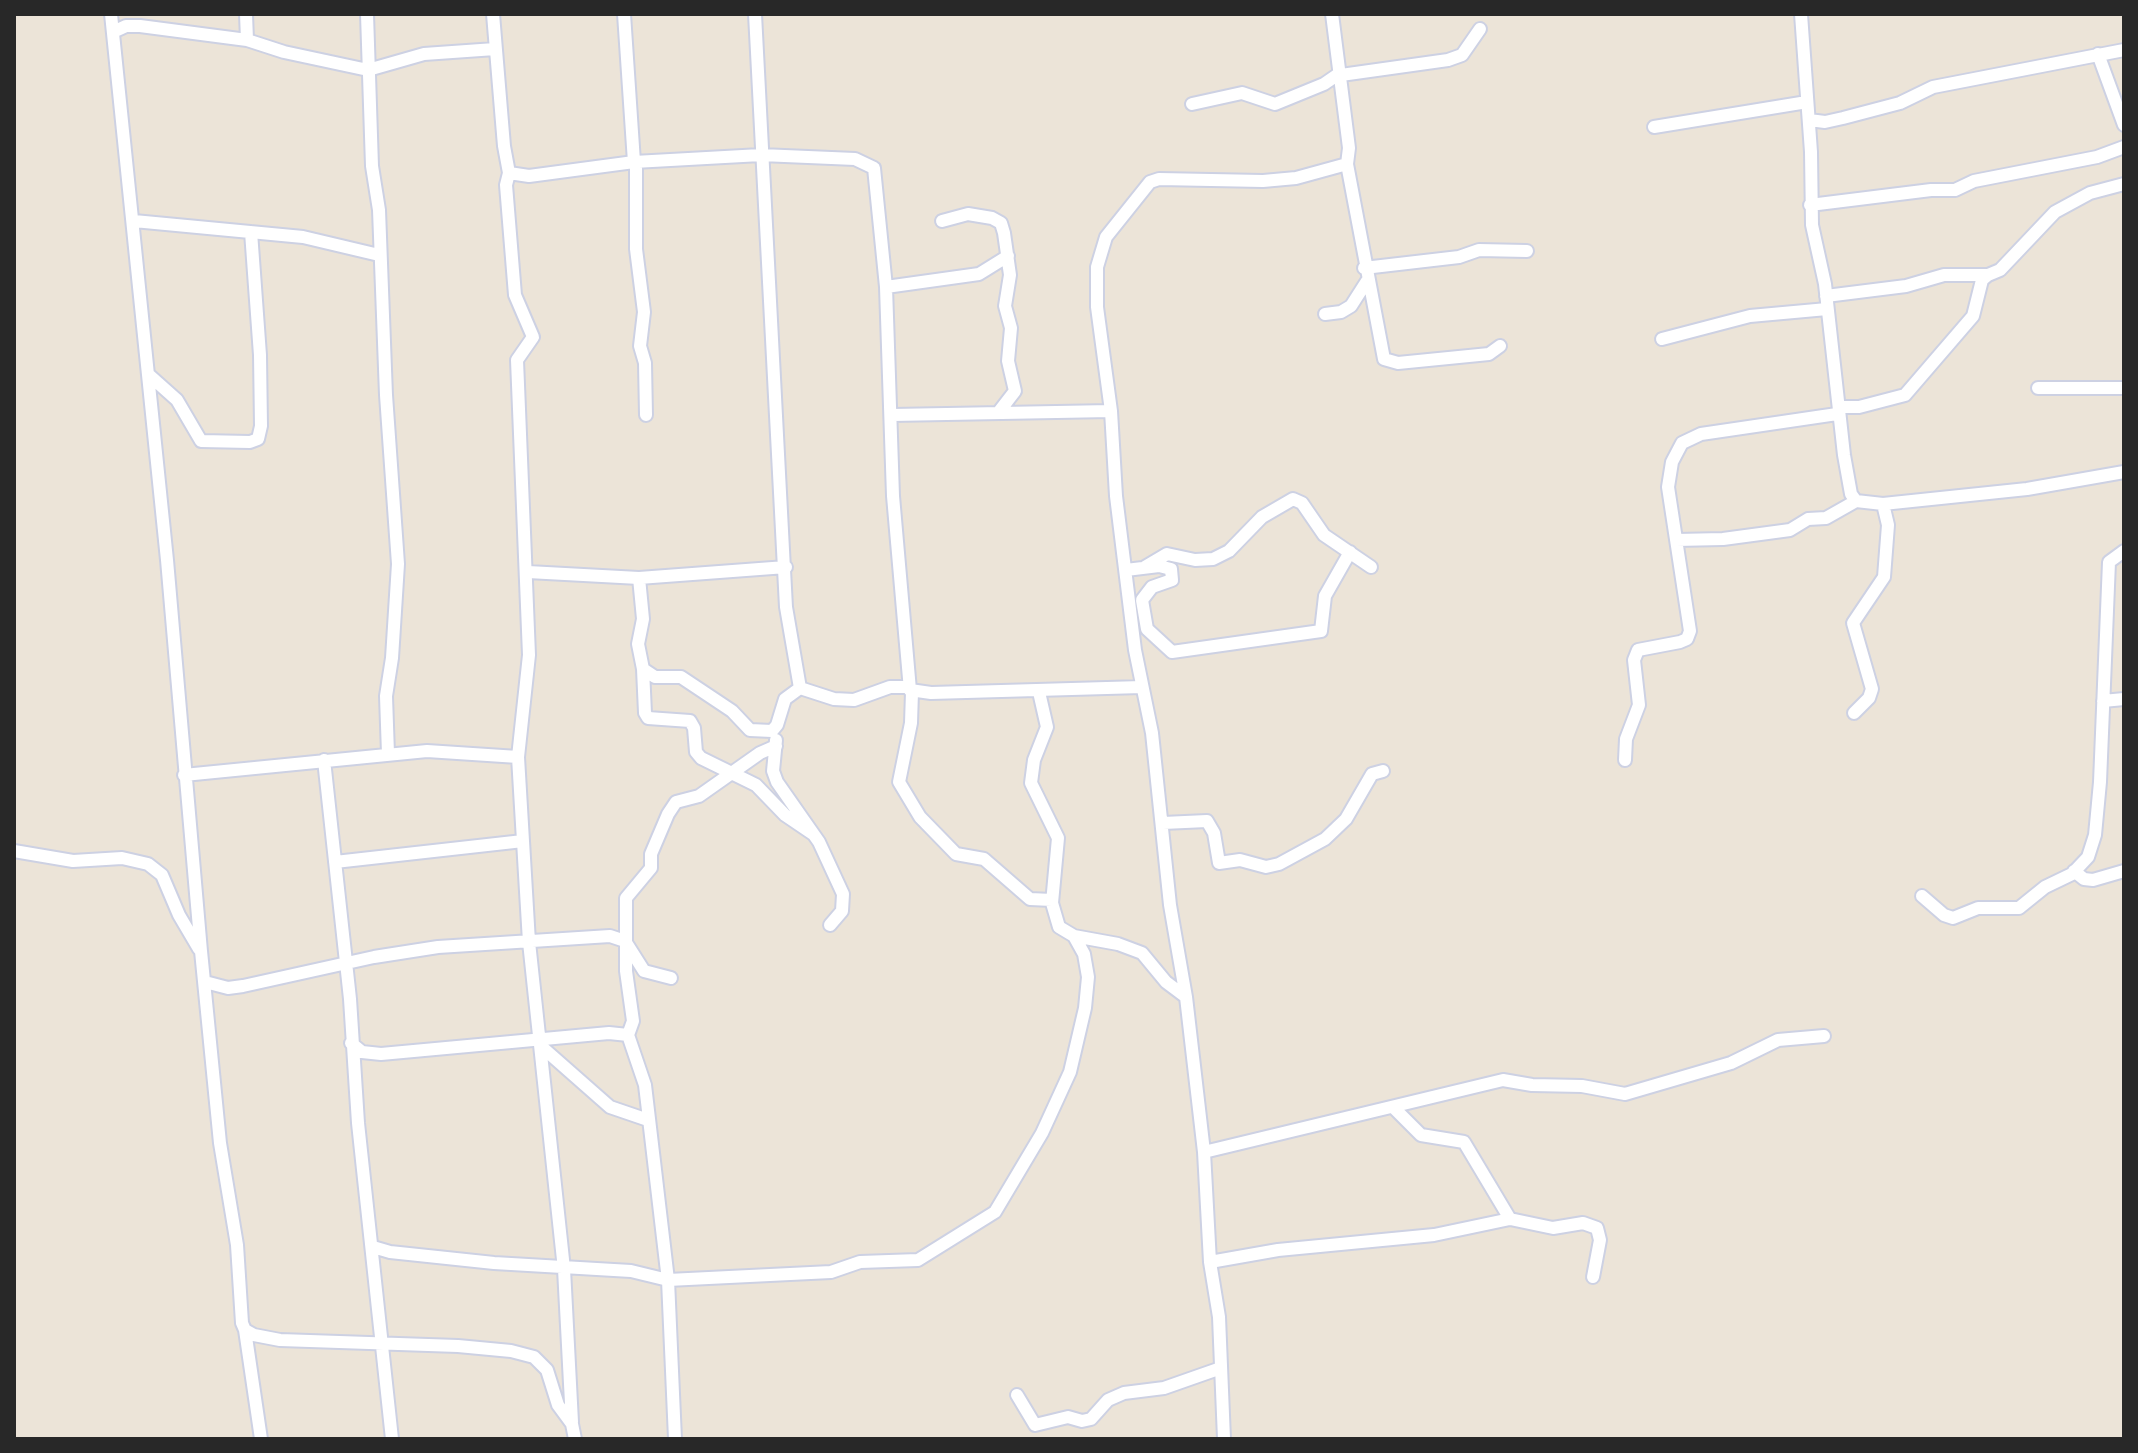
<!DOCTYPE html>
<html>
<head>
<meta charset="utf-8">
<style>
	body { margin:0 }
	#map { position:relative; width:2138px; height:1453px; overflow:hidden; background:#ece4d8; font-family:"PT Sans",sans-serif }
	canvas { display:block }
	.frame { position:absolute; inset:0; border:16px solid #282828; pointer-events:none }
</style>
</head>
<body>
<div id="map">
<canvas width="2138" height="1453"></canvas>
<div class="frame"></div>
</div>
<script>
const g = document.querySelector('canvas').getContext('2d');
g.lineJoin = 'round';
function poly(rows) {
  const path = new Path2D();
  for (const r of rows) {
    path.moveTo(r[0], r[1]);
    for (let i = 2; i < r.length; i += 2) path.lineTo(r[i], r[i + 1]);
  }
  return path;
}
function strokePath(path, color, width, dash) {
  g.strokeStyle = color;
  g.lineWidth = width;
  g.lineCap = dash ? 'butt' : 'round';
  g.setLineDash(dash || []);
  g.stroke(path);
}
const minor = poly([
	[111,14,167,560,201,951,220,1143,237,1245,242,1323,245,1330,254,1335,280,1340,458,1346,511,1351,534,1357,547,1370,558,1405,572,1424,575,1439],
	[246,14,247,40],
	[367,14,372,166,379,210,386,395,398,564,392,658,386,696,388,754],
	[493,14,504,146,509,173,529,176,634,162,761,155,855,159,874,168,886,287,893,496,910,690,931,693,1142,687],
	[624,14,634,162],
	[755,14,786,607,800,688],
	[1801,14,1811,152,1812,225,1825,284,1844,455,1851,494,1856,501,1883,504,2027,489,2124,472],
	[113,32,126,26,140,26,247,40,284,52,368,70,424,54,495,49],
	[2098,54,2124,125],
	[1341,75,1448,60,1462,55,1480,29],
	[1192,104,1242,93,1275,104,1324,84,1340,73],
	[1809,120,1825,122,1843,118,1900,103,1933,87,2124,50],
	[1654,127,1807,102],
	[636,162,636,249,644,312,640,346,645,363,646,415],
	[1347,164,1384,359,1398,363,1489,354,1500,346],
	[509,173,506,185,515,295,533,337,517,360,529,655,518,757,529,942,564,1269,572,1422],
	[1810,205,1931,190,1955,190,1974,181,2097,157,2124,147],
	[134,221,303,237,379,255],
	[942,221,968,214,992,218,1001,223,1004,233,1010,275,1005,306,1011,328,1008,361,1015,391,998,413],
	[1364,268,1459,257,1479,250,1527,251],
	[886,287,979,274,1008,256],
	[1826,296,1906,286,1944,275,1988,275,2000,270,2055,212,2090,193,2124,184],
	[1325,314,1341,312,1351,306,1367,281],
	[1662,339,1750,316,1827,309],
	[149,375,177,400,201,441,250,442,258,439,261,426,260,355,251,232],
	[2038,388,2124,388],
	[1839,407,1859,407,1905,395,1973,316,1982,280,1988,275],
	[892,415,1111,411],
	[1676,540,1723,539,1790,530,1808,519,1826,518,1856,501],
	[1145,567,1167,554,1195,560,1213,559,1229,551,1262,517,1293,499,1302,503,1324,535,1371,567],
	[1126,570,1159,566,1171,569,1172,580,1152,587,1142,600,1147,629,1172,652,1321,631,1325,596,1350,552],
	[528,572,639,578,786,567],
	[639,578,643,619,638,644,643,669,655,677,681,677,732,711,750,730,772,731,777,725,785,699,800,688,834,699,854,700,890,687,908,687],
	[643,669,645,713,648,718,690,721,694,728,696,752,701,758,756,785,785,815,813,834],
	[912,692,911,723,899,782,920,817,956,854,984,859,1030,899,1052,900],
	[1039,692,1047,727,1034,760,1031,783,1058,838,1052,903,1059,927,1074,936,1118,944,1142,953,1166,982,1186,997],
	[2103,701,2124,699],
	[1854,713,1869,698,1872,689,1853,623,1884,577,1888,525,1883,504],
	[776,740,773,771,777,782,819,842,843,894,842,911,830,925],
	[324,760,350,999,358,1123,392,1439],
	[1625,760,1626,739,1639,705,1634,660,1638,650,1680,642,1687,639,1690,631,1668,487,1672,462,1682,443,1701,434,1837,414],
	[184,775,427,751,518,757],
	[1163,823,1207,821,1214,833,1219,863,1240,860,1266,867,1279,864,1325,839,1346,819,1372,774,1383,771],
	[14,851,73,861,122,858,148,864,162,875,179,915,199,949],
	[335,862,523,841],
	[2074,871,2084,879,2093,880,2124,871],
	[1922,896,1944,915,1953,918,1978,908,2019,908,2045,887,2072,874,2088,857,2095,835,2100,782,2109,562,2124,551],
	[205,982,228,988,243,986,374,957,438,947,610,936,625,941,644,971,671,978],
	[628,1035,633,1021,626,971,626,898,651,868,651,854,668,814,676,802,699,796,760,753,776,746],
	[351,1043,362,1052,381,1054,609,1033,628,1035,645,1085,668,1280,675,1439],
	[543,1048,610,1107,648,1120],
	[1395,1109,1421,1135,1464,1142,1510,1219],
	[1204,1152,1503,1080,1532,1085,1582,1086,1625,1094,1731,1063,1778,1040,1824,1036],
	[373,1247,390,1252,494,1263,631,1271,668,1280,831,1272,860,1262,918,1260,995,1212,1042,1133,1070,1072,1085,1008,1088,977,1084,954,1074,936],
	[1210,1262,1278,1250,1434,1235,1510,1219,1553,1228,1583,1223,1597,1228,1600,1240,1593,1277],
	[245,1330,261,1439],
	[1017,1395,1035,1425,1068,1417,1082,1421,1091,1419,1108,1400,1124,1393,1164,1388,1221,1368],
	[1224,1439,1219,1317,1210,1262,1204,1152,1186,997,1170,905,1152,733,1135,650,1116,496,1111,411,1097,307,1097,267,1106,237,1150,182,1159,179,1263,181,1296,178,1347,164,1349,148,1332,14]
]);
strokePath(minor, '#cdd1e3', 16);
strokePath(minor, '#fff', 12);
</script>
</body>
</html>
